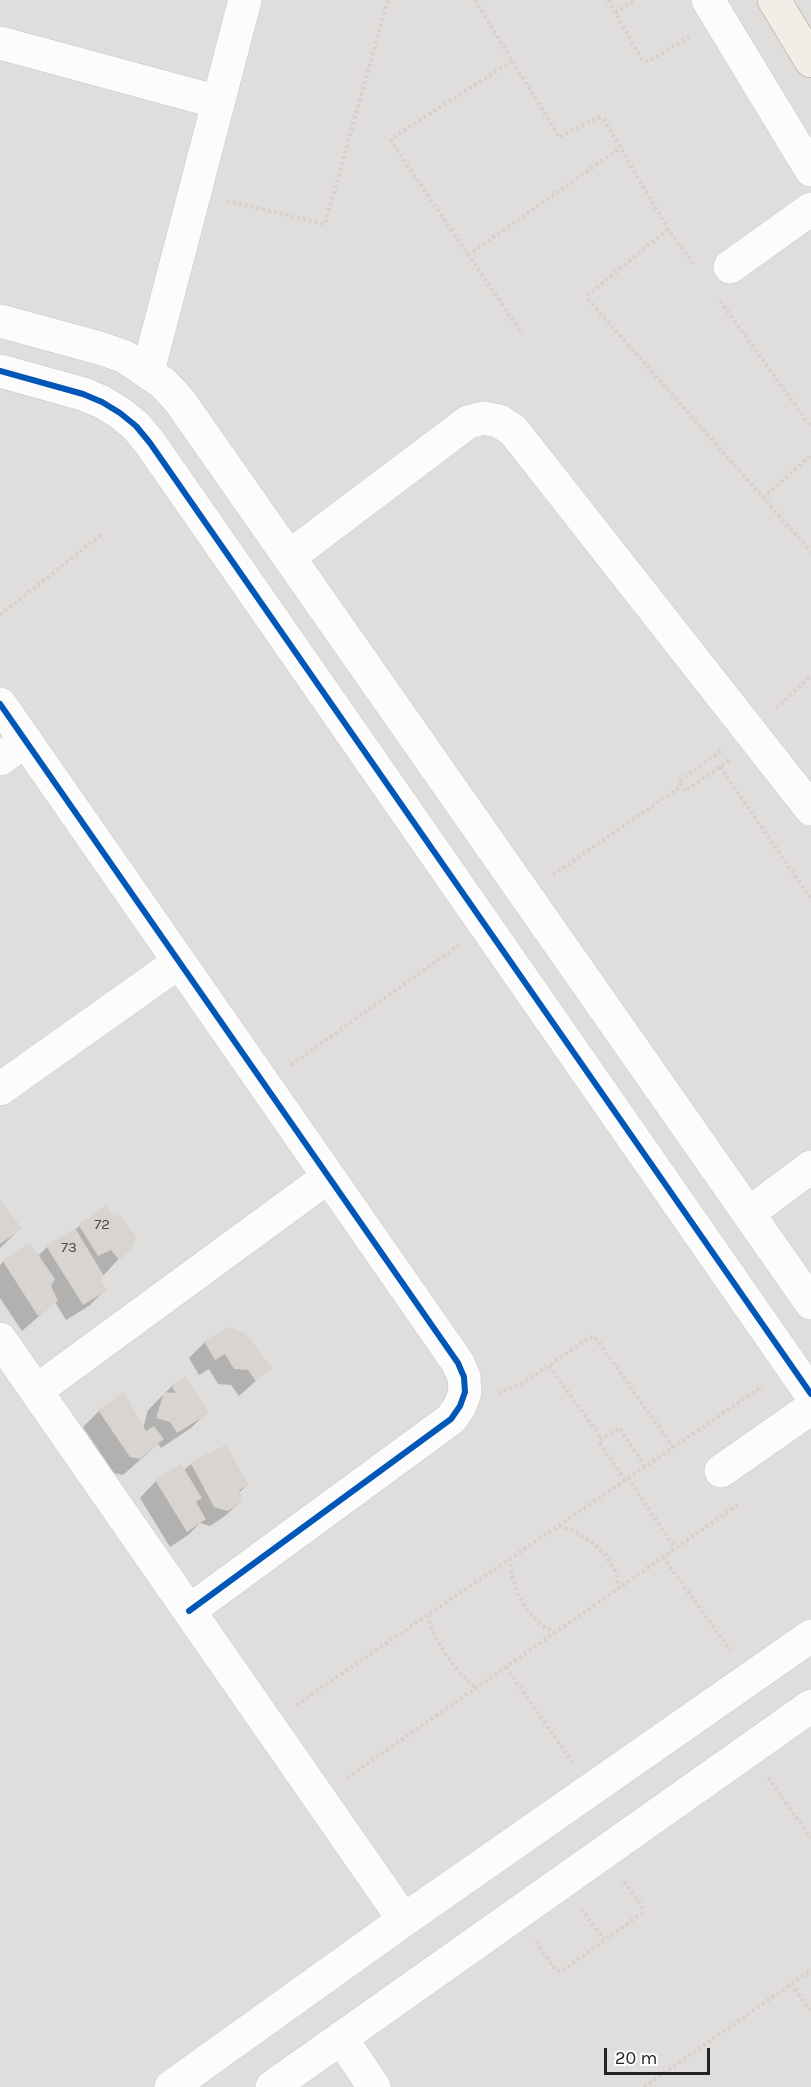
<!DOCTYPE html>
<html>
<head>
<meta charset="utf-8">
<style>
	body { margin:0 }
	#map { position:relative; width:811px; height:2087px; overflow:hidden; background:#f0eeeb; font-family:Karla,sans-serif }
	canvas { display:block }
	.scale { position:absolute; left:604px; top:2048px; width:106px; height:27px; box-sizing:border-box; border:3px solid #222; border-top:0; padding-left:8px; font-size:18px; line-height:21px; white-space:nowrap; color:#222; -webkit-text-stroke:4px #fff; paint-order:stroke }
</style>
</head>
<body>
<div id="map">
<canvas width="811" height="2087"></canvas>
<div class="scale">20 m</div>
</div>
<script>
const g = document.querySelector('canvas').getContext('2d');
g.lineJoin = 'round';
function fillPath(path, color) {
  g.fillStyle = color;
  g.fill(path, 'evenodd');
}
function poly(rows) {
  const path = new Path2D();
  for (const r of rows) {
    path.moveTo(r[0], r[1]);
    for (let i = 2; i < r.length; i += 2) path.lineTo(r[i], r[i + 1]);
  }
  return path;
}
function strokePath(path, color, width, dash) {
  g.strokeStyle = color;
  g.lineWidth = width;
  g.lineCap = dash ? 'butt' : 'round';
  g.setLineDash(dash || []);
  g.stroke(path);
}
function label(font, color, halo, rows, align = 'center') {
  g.font = font + ' Karla,sans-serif';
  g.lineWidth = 6;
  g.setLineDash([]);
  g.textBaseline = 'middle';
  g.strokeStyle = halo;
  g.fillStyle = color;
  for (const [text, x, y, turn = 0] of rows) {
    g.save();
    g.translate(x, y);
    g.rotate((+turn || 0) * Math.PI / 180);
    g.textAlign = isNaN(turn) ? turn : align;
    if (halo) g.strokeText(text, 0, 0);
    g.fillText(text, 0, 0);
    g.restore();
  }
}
fillPath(poly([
	[0,0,811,0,811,2087,0,2087]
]), '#dfdedc');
fillPath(poly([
	[0,1201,20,1229,0,1248],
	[105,1207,129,1248,99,1280,105,1290,89,1306,66,1320,55,1302,22,1331,0,1298,0,1265,3,1262,38,1256,47,1247,73,1231],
	[205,1342,270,1368,239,1396,231,1385,218,1384,209,1369,199,1375,189,1358],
	[185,1378,207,1412,191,1428,161,1448,158,1444,123,1475,114,1473,83,1427,99,1411,143,1428,148,1410,172,1386],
	[191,1464,247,1485,239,1493,242,1500,225,1516,210,1526,200,1523,188,1535,170,1547,140,1498,156,1481,180,1466,183,1471]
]), '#0003');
fillPath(poly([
	[0,1198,22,1229,0,1244],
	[106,1205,112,1215,121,1216,136,1237,131,1249,119,1260,111,1250,98,1256,78,1224],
	[75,1228,104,1276,100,1279,107,1290,83,1305,46,1246],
	[30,1243,55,1279,51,1286,58,1301,38,1316,2,1260],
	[228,1327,245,1333,272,1368,256,1381,248,1370,234,1369,225,1354,215,1360,204,1341],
	[186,1376,209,1413,177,1433,170,1422,156,1418,164,1392,176,1393,171,1385],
	[124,1392,146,1431,154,1426,164,1439,140,1459,130,1457,98,1410],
	[226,1445,249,1485,239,1490,243,1500,228,1511,214,1507,190,1462],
	[181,1464,202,1498,196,1502,206,1519,187,1532,155,1480]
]), '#d7d4d2');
const minor = poly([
	[708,0,811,170],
	[0,43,218,102],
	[730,267,811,209],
	[0,321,103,349,125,357,163,383,179,400,811,1303],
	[0,371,83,394,102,402,120,413,136,426,150,443,811,1394],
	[148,371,245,0],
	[289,557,468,422,484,418,499,421,513,430,811,809],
	[0,704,458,1363,464,1377,465,1392,460,1406,451,1419,189,1611],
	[0,759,25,741],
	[0,1089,179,962],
	[749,1213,811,1167],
	[0,1339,404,1920],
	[36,1391,328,1177],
	[721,1471,811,1408],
	[341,2038,374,2087],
	[171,2087,404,1920,811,1636],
	[272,2087,811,1706]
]);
const major = poly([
	[774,0,811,61]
]);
strokePath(minor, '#c9c8c7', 34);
strokePath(major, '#a79c86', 34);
strokePath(poly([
	[475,0,559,137,598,118,603,118,668,229,695,266],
	[608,0,641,58,645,61,649,61,689,37],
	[615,12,636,0],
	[512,61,392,138,391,141,522,334],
	[227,201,325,224,388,0],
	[668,229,588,295,587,298,811,552],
	[468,255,620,148],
	[720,301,811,427],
	[763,498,811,455],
	[0,615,102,534],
	[776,708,811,676],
	[721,751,679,781,685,791,730,760],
	[720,767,811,899],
	[553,875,681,786],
	[291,1065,459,945],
	[549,1366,602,1439],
	[498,1393,520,1385,590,1337,595,1337,673,1447],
	[628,1478,675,1548],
	[625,1480,599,1442,602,1439,619,1428,645,1466],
	[559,1526,576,1532,592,1542,606,1556,616,1573,619,1587],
	[663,1557,731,1651],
	[510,1558,512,1577,518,1595,528,1611,541,1625,554,1632],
	[427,1615,435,1636,447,1656,461,1674,476,1688],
	[506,1667,572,1762],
	[296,1705,763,1386],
	[347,1778,739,1504],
	[768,1778,811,1838],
	[581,1909,604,1939],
	[536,1942,556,1970,561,1972,642,1913,642,1906,623,1881],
	[791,1984,811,2012],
	[644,2087,811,1970]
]), '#dccecd', 4, [3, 3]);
strokePath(minor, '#fdfcfc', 33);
strokePath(major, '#f3ede7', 33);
strokePath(poly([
	[0,371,83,394,102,402,120,413,136,426,150,443,811,1394],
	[0,704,458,1363,464,1377,465,1392,460,1406,451,1419,189,1611]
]), '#0057b8', 6);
label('15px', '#4f4e4e', null, [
	["72",102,1225],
	["73",69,1248]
]);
</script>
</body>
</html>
